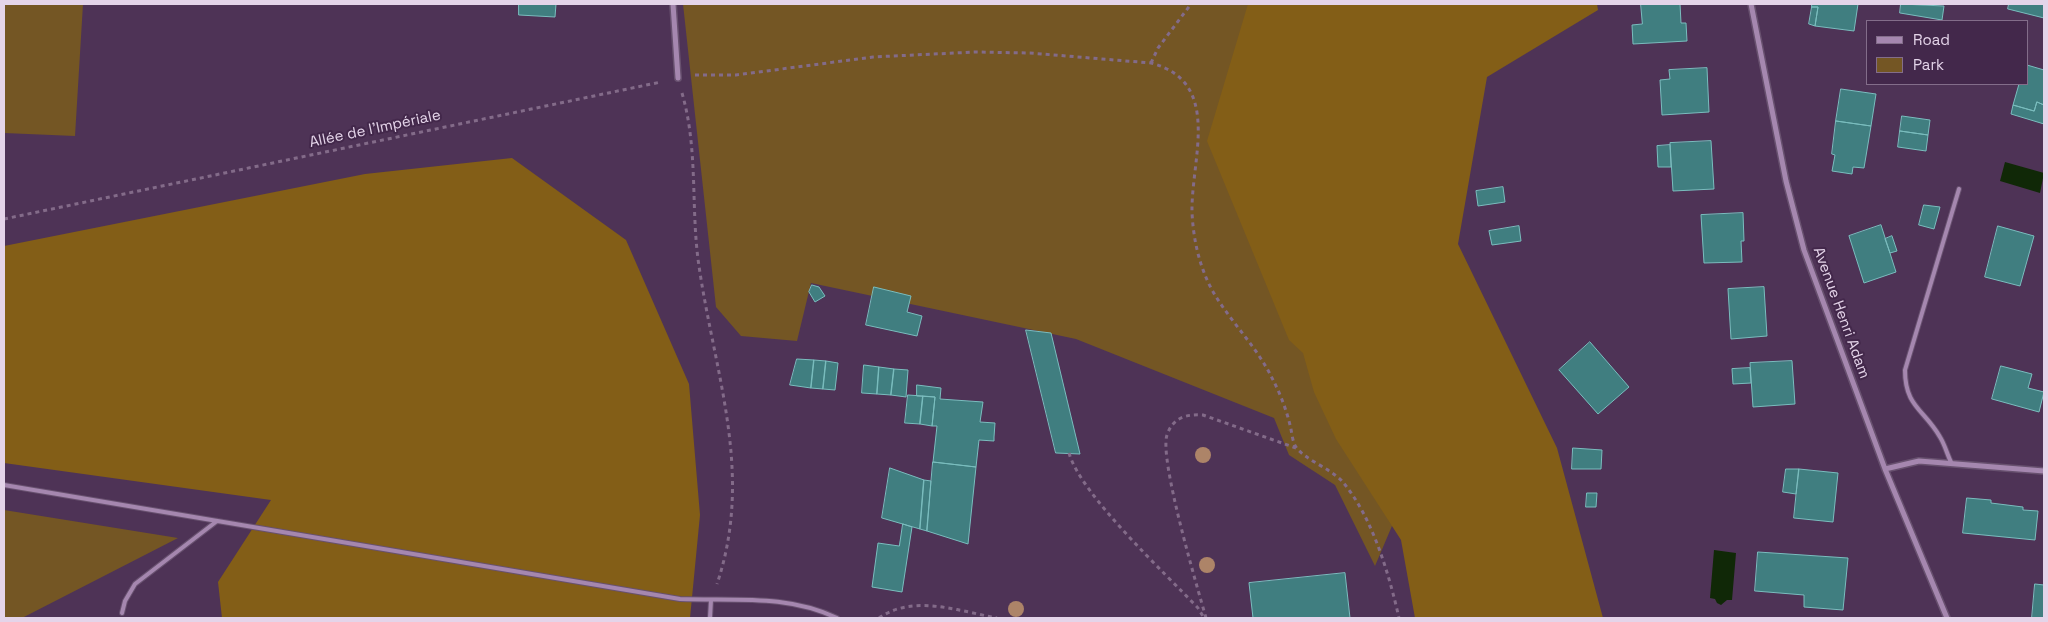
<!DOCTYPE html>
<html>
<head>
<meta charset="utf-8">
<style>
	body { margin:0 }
	#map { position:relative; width:2048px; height:622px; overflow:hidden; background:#4e3356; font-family:"Space Grotesk",sans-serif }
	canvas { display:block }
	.frame { position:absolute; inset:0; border:5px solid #e4d4e9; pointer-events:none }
	.legend { position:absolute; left:1866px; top:20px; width:162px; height:65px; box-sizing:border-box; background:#43284b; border:1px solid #836d8a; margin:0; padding:6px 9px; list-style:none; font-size:15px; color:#e4d4e9 }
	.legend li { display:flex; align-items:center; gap:10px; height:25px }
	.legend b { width:25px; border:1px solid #836d8a }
</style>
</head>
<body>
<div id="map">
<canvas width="2048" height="622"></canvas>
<div class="frame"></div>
<ul class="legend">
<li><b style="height:6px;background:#a587af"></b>Road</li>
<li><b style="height:14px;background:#745624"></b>Park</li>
</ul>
</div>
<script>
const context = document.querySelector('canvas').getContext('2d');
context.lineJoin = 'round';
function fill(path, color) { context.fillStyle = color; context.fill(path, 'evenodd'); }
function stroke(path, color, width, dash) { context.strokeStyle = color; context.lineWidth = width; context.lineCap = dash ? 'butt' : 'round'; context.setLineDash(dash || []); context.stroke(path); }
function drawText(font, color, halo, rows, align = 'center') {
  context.font = font + ' "Space Grotesk",sans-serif'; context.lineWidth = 4; context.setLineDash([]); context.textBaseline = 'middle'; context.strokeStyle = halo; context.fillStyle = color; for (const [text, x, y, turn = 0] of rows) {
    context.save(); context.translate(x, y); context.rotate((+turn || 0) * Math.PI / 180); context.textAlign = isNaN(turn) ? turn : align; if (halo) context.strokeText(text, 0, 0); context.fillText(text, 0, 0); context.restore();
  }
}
fill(new Path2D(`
	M4,4H83L75,136L4,133Z
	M683,4H1258L1400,507L1375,566L1335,485L1289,455L1274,418L1076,339L811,283L797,341L741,336L716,307Z
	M4,510L178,538L22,618H4Z`), '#745624');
fill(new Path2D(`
	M1248,4H1597L1598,10L1487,77L1458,244L1557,448L1603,618H1415L1401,540L1336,439L1314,392L1303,353L1289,340L1207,141Z
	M512,158L626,240L689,384L700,515L690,618H222L218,582L271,500L4,463V246L365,174Z`), '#835e17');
fill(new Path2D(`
	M2005,162L2044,173L2040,193L2000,181Z
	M1714,550L1736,553L1732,600H1727L1721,605L1717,603L1715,599L1710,598Z`), '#102807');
const building = new Path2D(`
	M519,4H556L555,17L519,15Z
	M1641,4H1680L1681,23H1686L1687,41L1633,44L1632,25L1642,24Z
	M1812,4H1858L1854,31L1815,26L1818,7H1812Z
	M1901,4L1944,6L1942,20L1900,13Z
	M2009,4H2044V18L2008,9Z
	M1812,7H1818L1815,26L1809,24Z
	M2027,65L2044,70V105L2037,102L2034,111L2013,105L2019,84H2027Z
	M1707,68L1709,112L1662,115L1660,80L1670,79L1669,70Z
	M1841,89L1876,94L1871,126L1836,121Z
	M2037,102L2044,105V124L2011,114L2013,105L2034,111Z
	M1902,116L1930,120L1928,135L1900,131Z
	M1836,121L1871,126L1864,168L1853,167L1852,174L1832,171L1835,155L1832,154Z
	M1900,131L1928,135L1926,151L1898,147Z
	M1711,141L1714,189L1673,191L1670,143Z
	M1670,145L1671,167H1658L1657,146Z
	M1503,187L1505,202L1478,206L1476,191Z
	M1924,205L1940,207L1934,229L1919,225Z
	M1743,213L1744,241H1741L1742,262L1704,263L1701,215Z
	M1881,225L1896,272L1864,283L1849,236Z
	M1519,226L1521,241L1492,245L1489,231Z
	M1998,226L2034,236L2020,286L1985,277Z
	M1892,236L1897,251L1890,253L1885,239Z
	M812,285L819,287L825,296L815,302L809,292Z
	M874,287L911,296L907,312L922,316L917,336L866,325Z
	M1764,287L1767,336L1731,339L1728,289Z
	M1026,330L1051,333L1080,454L1056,453Z
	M1590,342L1629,387L1598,414L1559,370Z
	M797,359L814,360L811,388L790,385Z
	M814,360L826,361L823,389L811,388Z
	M826,361L838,363L835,390L823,389Z
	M1792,361L1795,404L1753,407L1750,363Z
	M864,365L879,367L877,394L862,393Z
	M2001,366L2032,374L2028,388L2044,392L2039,412L1992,399Z
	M879,367L894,369L891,395L877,394Z
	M1750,368L1751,383L1733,384L1732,369Z
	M894,369L908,370L906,397L891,395Z
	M917,385L941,388L940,399L983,402L980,422L995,423L994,437V441L979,440L976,467L933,462L937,426H932L935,397L917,396Z
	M908,395L923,396L920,424L905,423Z
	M923,396L935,397L932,426L920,424Z
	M1573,448L1602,450L1601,469H1572Z
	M933,462L976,467L968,544L927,531Z
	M890,468L924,480L920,529L882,518Z
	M1786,469H1799L1796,494L1783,492Z
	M1799,469L1838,473L1833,522L1794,518Z
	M924,480L931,481L927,531L920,529Z
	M1587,493H1597L1596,507H1586Z
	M1967,498L1991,500V503L2023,507V510L2038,511L2035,540L1963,533Z
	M903,524L912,527L902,592L872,587L878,543L899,546Z
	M1758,552L1848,558L1843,610L1804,607V595L1755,591Z
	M1345,573L1350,618H1253L1249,583Z
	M2035,584L2044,585V618H2032Z`);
fill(building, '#407e80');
stroke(building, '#7abdbe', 1);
const lane = new Path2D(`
	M1951,462C1947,454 1945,445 1940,437C1924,409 1905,407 1905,370L1959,189
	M4,485L680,599C734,601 787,594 837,618
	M122,613L125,601L135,584L217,521
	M710,618L711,600`);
const street = new Path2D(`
	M673,4L678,78
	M1751,4L1786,181L1804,250L1885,469L1947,618
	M1885,469L1919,461L2044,471`);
stroke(lane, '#68516f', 6);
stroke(street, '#68516f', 8);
stroke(new Path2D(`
	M1151,63L1158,48L1191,4
	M695,75H736L873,57L975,52L1030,53L1151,63C1223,82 1191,159 1192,212C1193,234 1197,255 1205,275C1219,311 1253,340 1271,376C1279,391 1286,408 1290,425C1292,432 1292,441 1296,447C1304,459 1329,468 1341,480C1372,515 1389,574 1399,618
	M682,93C698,148 691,204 698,259C713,370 755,471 717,584
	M4,219L661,82
	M1069,453C1081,495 1165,573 1198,608L1204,618
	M879,618C913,594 959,611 997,618
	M1206,618C1197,586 1159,459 1167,435C1173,417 1187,414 1203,415L1296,448`), '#836b89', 3, [4, 4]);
stroke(lane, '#a587af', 4);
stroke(street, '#a587af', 5);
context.fillStyle = '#ad8468';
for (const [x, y] of [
	[1203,455],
	[1207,565],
	[1016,609]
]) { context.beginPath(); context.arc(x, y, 8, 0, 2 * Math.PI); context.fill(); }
drawText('15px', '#e4d4e9', '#43284b', [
	["Allée de l'Impériale",375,129,-12],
	["Avenue Henri Adam",1841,313,70]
]);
</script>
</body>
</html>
